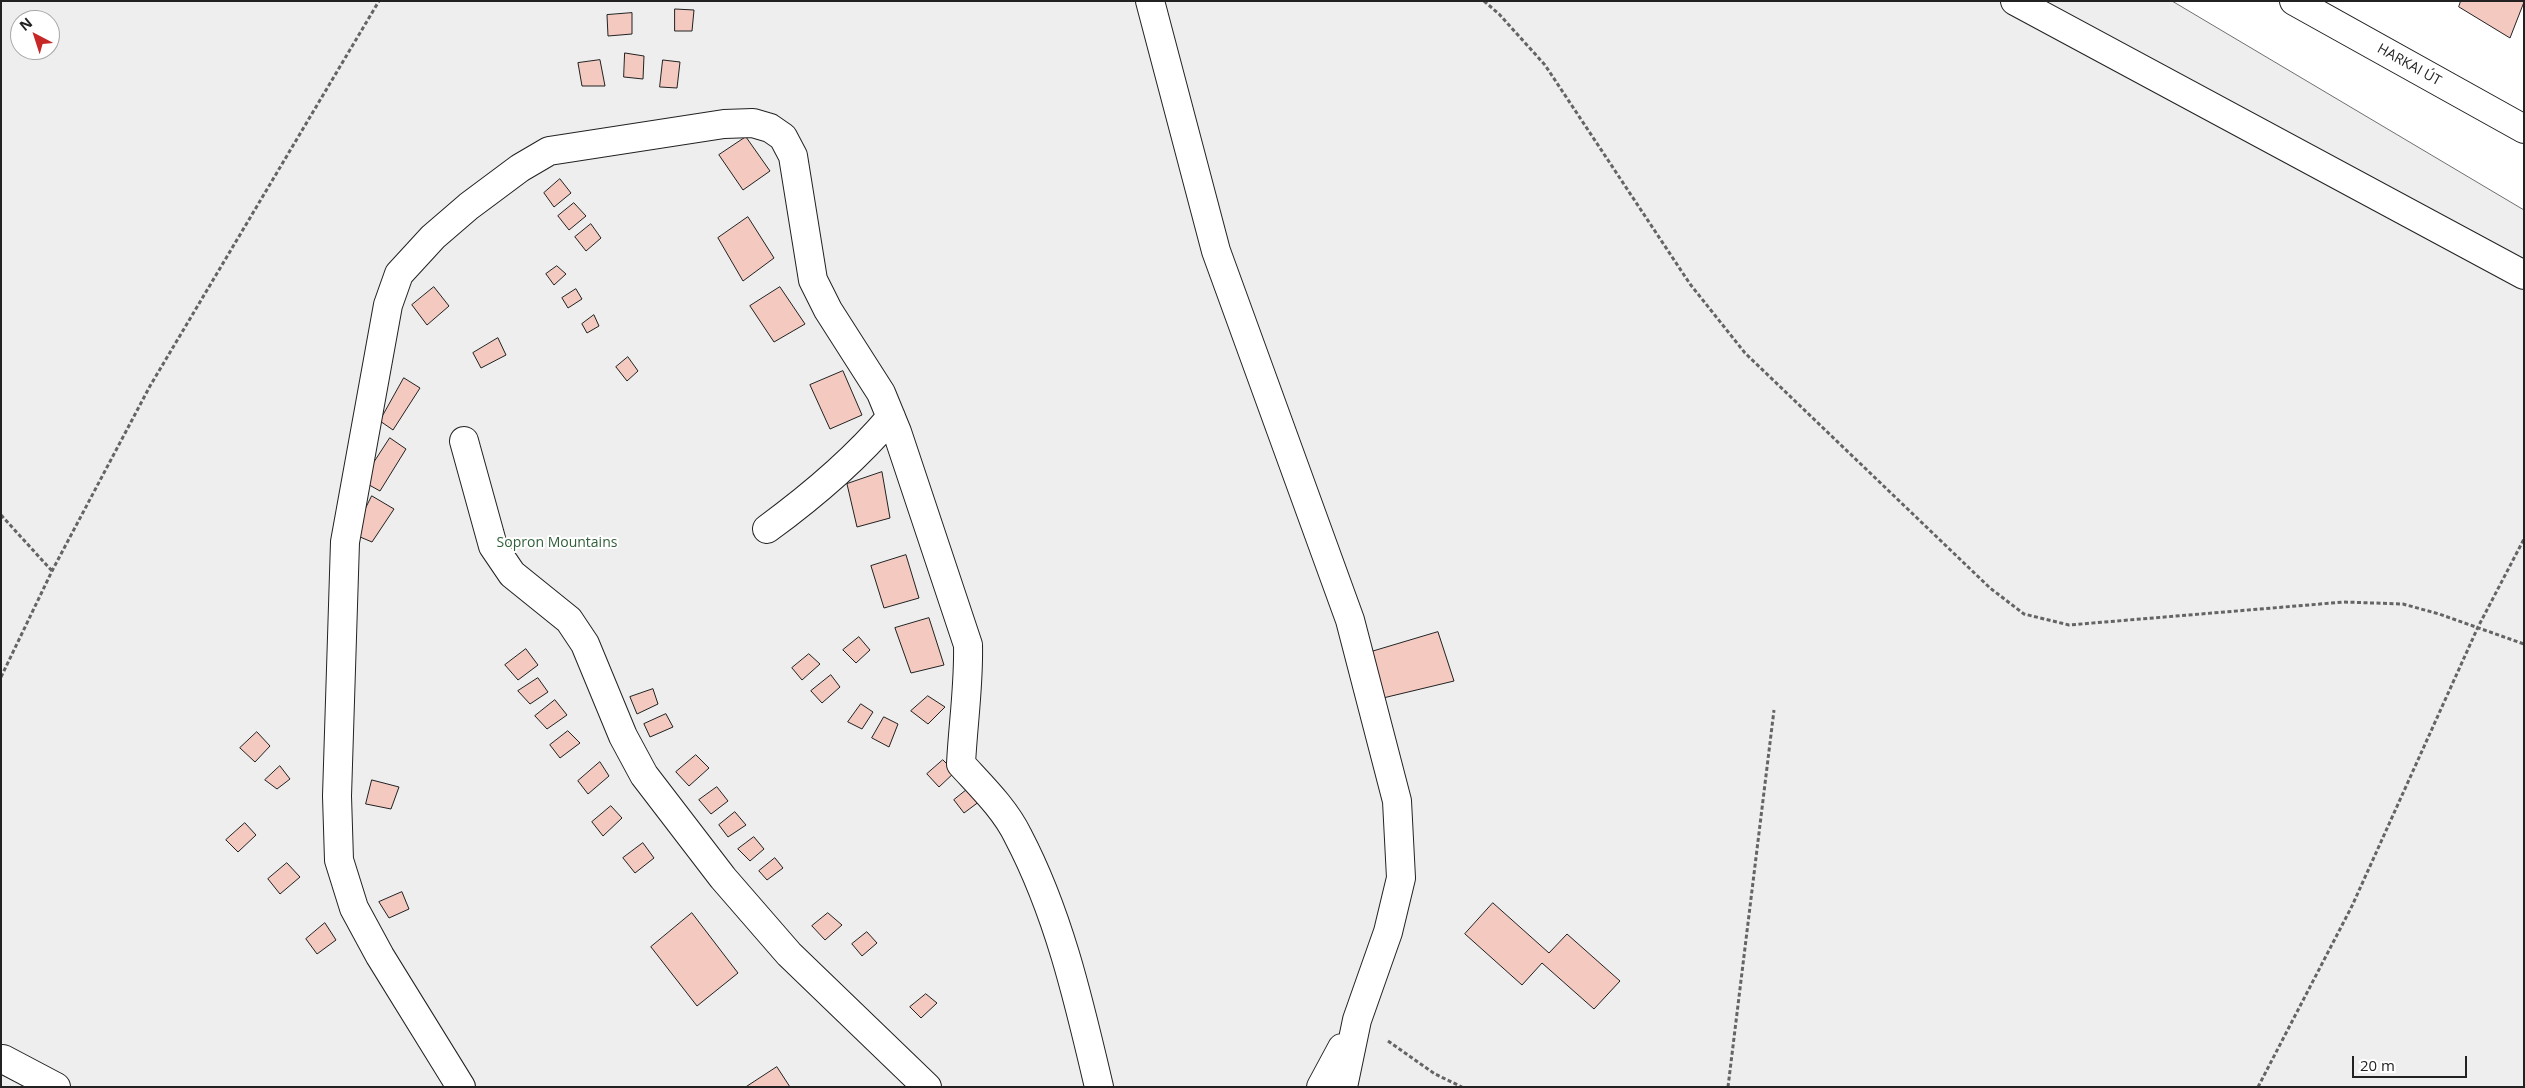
<!DOCTYPE html>
<html>
<head>
<meta charset="utf-8">
<style>
	body { margin:0 }
	#map { position:relative; width:2525px; height:1088px; overflow:hidden; background:#fff; font-family:"Open Sans",sans-serif }
	canvas { display:block }
	.frame { position:absolute; inset:0; border:2px solid #222; pointer-events:none }
	.north { position:absolute; left:10px; top:10px; width:50px; height:50px; box-sizing:border-box; background:#fff; border:1px solid #a7a7a7; border-radius:50%; rotate:320deg; font-size:14px; font-weight:700; line-height:20px; text-align:center; color:#222 }
	.north::after { content:''; display:block; margin:auto; width:18px; height:22px; background:#c62828; clip-path:polygon(50% 0,100% 100%,50% 72%,0 100%) }
	.scale { position:absolute; left:2352px; top:1056px; width:115px; height:22px; box-sizing:border-box; border:2px solid #222; border-top:0; padding-left:6px; font-size:15px; line-height:18px; white-space:nowrap; color:#222; -webkit-text-stroke:4px #fff; paint-order:stroke }
</style>
</head>
<body>
<div id="map">
<canvas width="2525" height="1088"></canvas>
<div class="frame"></div>
<div class="north">N</div>
<div class="scale">20 m</div>
</div>
<script>
const context = document.querySelector('canvas').getContext('2d');
context.lineJoin = 'round';
function fill(path, color) { context.fillStyle = color; context.fill(path, 'evenodd'); }
function stroke(path, color, width, dash) { context.strokeStyle = color; context.lineWidth = width; context.lineCap = dash ? 'butt' : 'round'; context.setLineDash(dash || []); context.stroke(path); }
function drawText(font, color, halo, rows, align = 'center') {
  context.font = font + ' "Open Sans",sans-serif'; context.lineWidth = 4; context.setLineDash([]); context.textBaseline = 'middle'; context.strokeStyle = halo; context.fillStyle = color; for (const [text, x, y, turn = 0] of rows) {
    context.save(); context.translate(x, y); context.rotate((+turn || 0) * Math.PI / 180); context.textAlign = isNaN(turn) ? turn : align; if (halo) context.strokeText(text, 0, 0); context.fillText(text, 0, 0); context.restore();
  }
}
const green = new Path2D(`
	M1,1H2172L2524,210V1087H1ZM20,20H50V50H20Z`);
fill(green, '#eee');
stroke(green, '#6f6f6f', 1);
const building = new Path2D(`
	M2461,1H2524V2L2510,38L2459,7Z
	M675,9L694,10L692,31H675Z
	M632,13V34L608,36L607,15Z
	M625,53L644,56L643,79L624,77Z
	M600,60L605,86H582L578,63Z
	M663,60L680,62L677,88L660,87Z
	M746,137L770,171L743,190L719,155Z
	M560,179L571,193L554,207L544,193Z
	M574,203L586,216L569,230L558,216Z
	M748,217L774,258L743,281L718,238Z
	M591,224L601,238L586,251L575,237Z
	M557,266L566,274L554,285L546,274Z
	M434,287L449,306L427,325L412,305Z
	M780,287L805,324L774,342L750,306Z
	M576,289L582,299L568,308L562,298Z
	M594,315L599,326L587,333L582,324Z
	M498,338L506,355L481,368L473,353Z
	M628,357L638,371L627,381L616,367Z
	M843,371L862,415L830,429L810,385Z
	M404,378L420,388L393,430L380,421Z
	M390,438L406,449L380,491L362,481Z
	M882,472L890,518L857,527L847,484Z
	M372,496L394,509L372,542L353,534Z
	M906,555L919,598L884,608L871,566Z
	M929,618L944,665L911,673L895,628Z
	M1438,632L1454,681L1383,698L1371,652Z
	M859,637L870,650L856,663L843,650Z
	M526,649L538,665L518,680L505,665Z
	M809,654L820,664L802,680L792,668Z
	M831,675L840,687L822,703L811,691Z
	M538,678L548,692L530,704L518,691Z
	M653,689L658,704L637,714L630,697Z
	M928,696L945,707L928,724L911,711Z
	M555,700L567,715L547,729L535,716Z
	M861,704L873,712L862,729L848,722Z
	M666,714L673,727L650,737L644,724Z
	M884,717L898,724L889,747L872,738Z
	M568,731L580,743L560,758L550,745Z
	M257,732L270,746L255,762L240,748Z
	M696,755L709,768L689,786L676,772Z
	M943,760L955,772L939,787L927,774Z
	M600,762L609,776L588,794L578,781Z
	M280,766L290,779L277,789L265,780Z
	M372,780L399,787L391,809L366,804Z
	M717,787L728,801L711,814L699,800Z
	M969,788L980,801L964,813L954,800Z
	M611,806L622,818L603,836L592,822Z
	M735,812L746,825L728,837L719,825Z
	M245,823L256,835L238,852L226,840Z
	M754,837L764,849L750,861L738,849Z
	M643,843L654,858L635,873L623,858Z
	M775,858L783,868L767,880L759,871Z
	M287,863L300,877L280,894L268,879Z
	M402,892L409,909L389,918L379,902Z
	M1493,903L1549,953L1567,934L1620,981L1594,1009L1542,963L1522,985L1465,934Z
	M692,913L738,973L697,1006L651,947Z
	M828,913L842,925L825,940L812,926Z
	M325,923L336,940L317,954L306,939Z
	M867,932L877,943L862,956L852,944Z
	M926,994L937,1003L921,1018L910,1007Z
	M777,1067L790,1087H746Z`);
fill(building, '#f3c9c0');
stroke(building, '#222', 1);
const minor = new Path2D(`
	M1150,1L1216,251L1350,620L1397,801L1401,878L1388,932L1357,1020L1343,1087
	M2294,1L2524,129
	M464,441L493,546L512,574L569,620L585,644L623,736L644,775L723,878L789,954L927,1087
	M767,529C812,496 855,460 891,417
	M3,1059L56,1087
	M461,1087L380,956L354,908L339,860L337,796L345,542L388,305L399,274L433,237L469,206L520,168L549,151L724,124L753,123L770,128L783,137L793,156L813,280L828,310L881,393L897,432L968,645C969,685 963,724 961,764C981,786 1005,809 1018,836C1059,914 1079,1002 1099,1087
	M1321,1087L1342,1048`);
const major = new Path2D(`
	M2015,1L2524,275`);
stroke(minor, '#222', 30);
stroke(major, '#222', 30);
stroke(new Path2D(`
	M1484,1L1499,14L1545,65L1690,284L1745,353L1990,588L2024,614L2069,625L2344,602L2403,604L2439,614L2524,644
	M1,515L52,571
	M1,677L52,571L150,386L379,1
	M1388,1041L1435,1074L1462,1087
	M1728,1087L1774,710
	M2258,1087L2352,906L2478,627L2524,539`), '#646464', 3, [4, 2.5]);
stroke(minor, '#fff', 28);
stroke(major, '#fff', 28);
drawText('14px', '#222', '#fff', [
	["HARKAI ÚT",2409,65,29]
]);
drawText('14px', '#2f5e38', '#fff', [
	["Sopron Mountains",557,543]
]);
</script>
</body>
</html>
